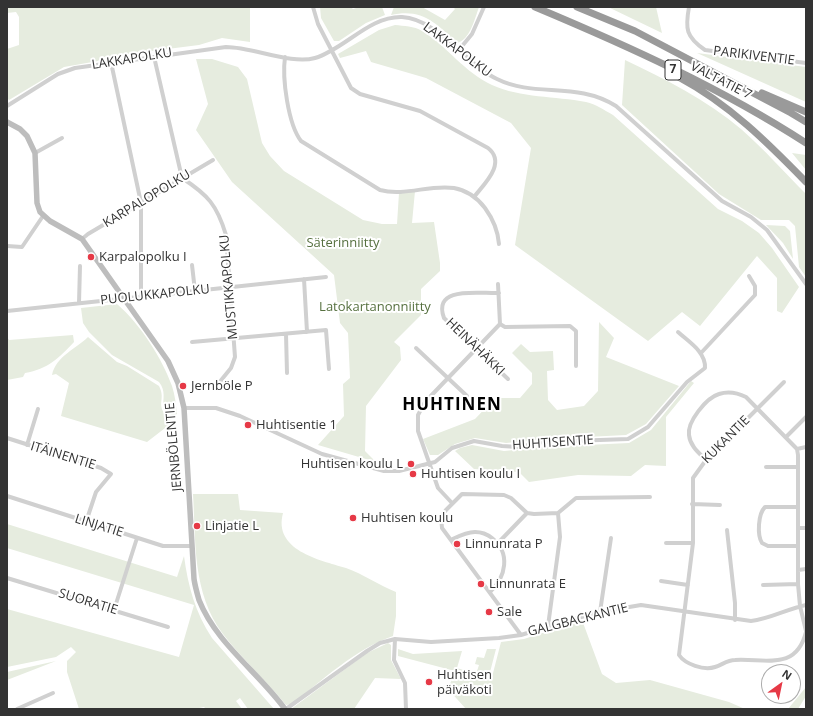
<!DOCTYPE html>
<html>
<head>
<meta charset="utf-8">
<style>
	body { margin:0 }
	#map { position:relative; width:813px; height:716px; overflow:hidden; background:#fff; font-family:"Open Sans",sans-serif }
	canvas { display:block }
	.frame { position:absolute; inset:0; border:8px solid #333; pointer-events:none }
	.north { position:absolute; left:761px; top:664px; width:40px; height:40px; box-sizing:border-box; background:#fff; border:1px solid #adadad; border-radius:50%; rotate:33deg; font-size:11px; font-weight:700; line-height:16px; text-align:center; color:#333 }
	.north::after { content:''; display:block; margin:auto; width:14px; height:18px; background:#e63946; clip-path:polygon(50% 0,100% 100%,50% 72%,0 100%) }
</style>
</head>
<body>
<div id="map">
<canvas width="813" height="716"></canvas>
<div class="frame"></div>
<div class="north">N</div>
</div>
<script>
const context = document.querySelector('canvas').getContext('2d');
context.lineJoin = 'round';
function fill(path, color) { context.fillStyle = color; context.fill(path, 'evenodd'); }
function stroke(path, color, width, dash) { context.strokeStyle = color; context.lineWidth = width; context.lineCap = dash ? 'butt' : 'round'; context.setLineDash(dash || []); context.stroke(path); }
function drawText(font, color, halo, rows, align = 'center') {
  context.font = font + ' "Open Sans",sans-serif'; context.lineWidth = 4; context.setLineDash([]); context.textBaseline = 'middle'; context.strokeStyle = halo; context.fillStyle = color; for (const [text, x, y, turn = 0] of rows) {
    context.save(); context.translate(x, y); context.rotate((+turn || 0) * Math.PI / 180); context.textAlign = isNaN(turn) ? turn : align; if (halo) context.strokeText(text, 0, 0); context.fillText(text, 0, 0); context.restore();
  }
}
fill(new Path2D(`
	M7,7H250V42L222,38L199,45L104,57L98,61L64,67L9,100L7,98V49L19,45V17L16,12L7,13Z
	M320,7H351L353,9L359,7H382L385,15L366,23L339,41H334L321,18Z
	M394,7H422L445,20L455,9L453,7H479C475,18 470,40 457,43C436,23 422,8 391,15Z
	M608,7H656L662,33Z
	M395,25C404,26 414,26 422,31C447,46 465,73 492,85C521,98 555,96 586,102C596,104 604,110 613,115L718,209L742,221L759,233L772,248L799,287L782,313L777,311V278L757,256L700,326L682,312L648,341L515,245L531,148L511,123L426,78L371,62L366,51L340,58L338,54L379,30Z
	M697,53L806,67V102Z
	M196,59H212L238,67L247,79L262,143L270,156L284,171L363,220L382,224H397L399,193L415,191L412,223L434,222L440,263V271L421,289V315L394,342L400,347L401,360L366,406L365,451L376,462L318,445L344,416L343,384L350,378L348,333L340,323L334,275L232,182L196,130L208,104Z
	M625,60C665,79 707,100 741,129C764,149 785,173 806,194V277L799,267L795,226L789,220H761L719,194L622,105Z
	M792,153L806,155V170Z
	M766,225L785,226L790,231L793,259L783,243Z
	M117,304C140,324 162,358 172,386C175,395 176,405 177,414L173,416L163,409C163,398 166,391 159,382L112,355L89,332L83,323L81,308Z
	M599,322L614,338L606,357L679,386L646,424L626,435L547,439L506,443L475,438L455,444L438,455H430L423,439L475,419L495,398H520L532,384V373L512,353L521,344L530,352L553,351L554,370L547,371L548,400L557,410L584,406L598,391Z
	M73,335L74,342C59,358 48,369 25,373L23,377L7,380V337L9,340Z
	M88,337L117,362L127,366L159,386C167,401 153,405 171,420L169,425L147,442L61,416L69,383L56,374L52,375C56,356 76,349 88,337Z
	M691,381L694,383L666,417V466L645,465L631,476L578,475L529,482L519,472L474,469L455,451L460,448L472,445L504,451L545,447L629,443L651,430Z
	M193,494H238L240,510L283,513C273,550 319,560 346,568C363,574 379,585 396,592V616L393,636C355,649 323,680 292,704L286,705C266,680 242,659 223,634C192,593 196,542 193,494Z
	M7,524L177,577L184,556C188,586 195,612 212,638L274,709H248L240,698L236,701L242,709H206L204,707L194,709H79L67,672V661L76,652L71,647L56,657L7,667V609L179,657L194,605L7,548Z
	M582,620L602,674L616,683L650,680L729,702L745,709H466L448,689L455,671L398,656V649L413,654L462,651L457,668L476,674L479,665L475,664L477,657L484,658L487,649H496L489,676L492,677L501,642L524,639Z
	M388,643L391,645V660L401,679L375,678L354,709H291L367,653Z
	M56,661L7,680V672Z
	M806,687V696L798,709H788Z`), '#e6ecdf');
stroke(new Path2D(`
	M313,7L318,24L351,88L360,94L420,111L488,148C507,163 484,184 474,197
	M689,7C685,29 686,37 705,50L806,63
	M458,51L472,34L484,7
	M285,57C282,78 288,124 301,141L380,190C416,200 454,168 485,208C493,219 498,231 499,244
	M155,61L182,178C208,195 217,205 226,235L235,357L231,368L218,384
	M112,67L141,203V297
	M7,106L58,74L75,68L226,47C253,47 291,65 315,58C345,49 369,16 402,17C438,19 465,64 497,79C535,98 577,81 616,106L722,201L751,217L767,230L806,284
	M35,153L62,138
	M82,239L88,234L213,160
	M7,246L22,247L43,216
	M192,265L195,291
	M304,279L307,332
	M499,293C480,294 432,285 444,318L508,379
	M79,303L80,266
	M7,311L326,277
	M500,324L505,327L570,326L576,331V366
	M286,334L287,373
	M192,342L326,330L329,369
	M416,348L467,396
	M701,353L755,295V286L749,276
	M784,382L706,460L693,478V543L679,655C685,664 704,671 715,667C722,665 727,660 735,660C764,658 796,672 806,632
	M184,408H216L240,416L322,454L384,471H399L435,462L452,448L474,441L502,446L518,447L543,442L628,439L648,427L687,382L705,368C706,352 689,342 678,332
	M786,437L806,417
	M7,438L101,468L111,474L96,492L86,522
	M27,445L38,409
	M797,449L806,447
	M706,460C699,453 690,446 689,435C687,422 706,398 719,394C728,391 738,393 746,397L797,449L798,455V584L800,606L806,631
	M766,467H798
	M7,496L163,546H192
	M452,503L438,488L418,431V415L425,402L500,324L498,284
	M692,504L720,505
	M799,528H806
	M727,530L735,603V620
	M451,540C459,536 466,532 475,532C481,532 487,534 492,538C511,553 506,577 490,592
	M498,543L527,513
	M666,543H693
	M798,546H768L762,543C757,535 758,514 765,507H798
	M798,570L806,569
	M7,578L168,627
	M661,581L688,585
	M763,585L798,584
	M114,610L137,538
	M600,612L611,538
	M548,626L560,537L558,513
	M521,635L442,528L441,517L446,510L462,494L504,495L511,498L527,513L534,514L558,513L576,498L650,497
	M395,639L394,660L405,683L406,709
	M17,709L53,693
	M286,709L367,651L380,643L395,639L431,642L499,638L521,635L559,623L600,612L641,605L751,621C770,619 787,609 806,605`), '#d0d0d0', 4);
stroke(new Path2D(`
	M7,122L20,129L27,136L35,153L37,203L40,212L50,221L82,239L168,361L178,383L184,408L194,579C195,586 197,593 199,600C216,643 258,672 285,709`), '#bdbdbd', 5.5);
stroke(new Path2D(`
	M535,7C628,46 721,88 806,143
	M577,7L635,31L791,113L806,122
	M680,78C729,104 768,143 806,182
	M762,93L806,112`), '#9a9a9a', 7);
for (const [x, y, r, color] of [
	[91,257,4,"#e63946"],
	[183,386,4,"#e63946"],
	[248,425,4,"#e63946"],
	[411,464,4,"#e63946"],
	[413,474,4,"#e63946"],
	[353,518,4,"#e63946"],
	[197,526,4,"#e63946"],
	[457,544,4,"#e63946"],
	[481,584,4,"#e63946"],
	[489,612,4,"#e63946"],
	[429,682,4,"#e63946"]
]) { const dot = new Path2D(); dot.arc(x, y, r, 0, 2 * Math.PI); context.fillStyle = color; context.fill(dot); stroke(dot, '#fff', 1.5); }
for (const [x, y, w] of [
	[673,70,16]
]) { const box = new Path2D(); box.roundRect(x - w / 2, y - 10, w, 20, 3); context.fillStyle = '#fff'; context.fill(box); stroke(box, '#333', 1); }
drawText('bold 12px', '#333', null, [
	["7",673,70]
]);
drawText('13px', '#333', '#fff', [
	["LAKKAPOLKU",457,50,37],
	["PARIKIVENTIE",754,56,7],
	["LAKKAPOLKU",132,59,-9],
	["VALTATIE 7",721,81,27],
	["KARPALOPOLKU",147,199,-31],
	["MUSTIKKAPOLKU",229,287,-95],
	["PUOLUKKAPOLKU",155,295,-6],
	["HEINÄHÄKKI",475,347,44],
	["KUKANTIE",726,440,-45],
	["HUHTISENTIE",553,443,-4],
	["JERNBÖLENTIE",174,447,-95],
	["ITÄINENTIE",63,456,17],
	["LINJATIE",99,526,17],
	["SUORATIE",88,602,17],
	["GALGBACKANTIE",578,620,-14]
]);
drawText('13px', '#56703f', '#fff', [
	["Säterinniitty",343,243],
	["Latokartanonniitty",375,307]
]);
drawText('13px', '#333', '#fff', [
	["Karpalopolku I",99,257],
	["Jernböle P",191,386],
	["Huhtisentie 1",256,425],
	["Huhtisen koulu L",403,464,"right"],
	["Huhtisen koulu I",421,474],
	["Huhtisen koulu",361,518],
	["Linjatie L",205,526],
	["Linnunrata P",465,544],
	["Linnunrata E",489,584],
	["Sale",497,612],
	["Huhtisen",437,675],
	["päiväkoti",437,690]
], 'left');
context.letterSpacing = '1px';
drawText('bold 17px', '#000', '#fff', [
	["HUHTINEN",452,405]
]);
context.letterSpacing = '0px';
</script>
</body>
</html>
